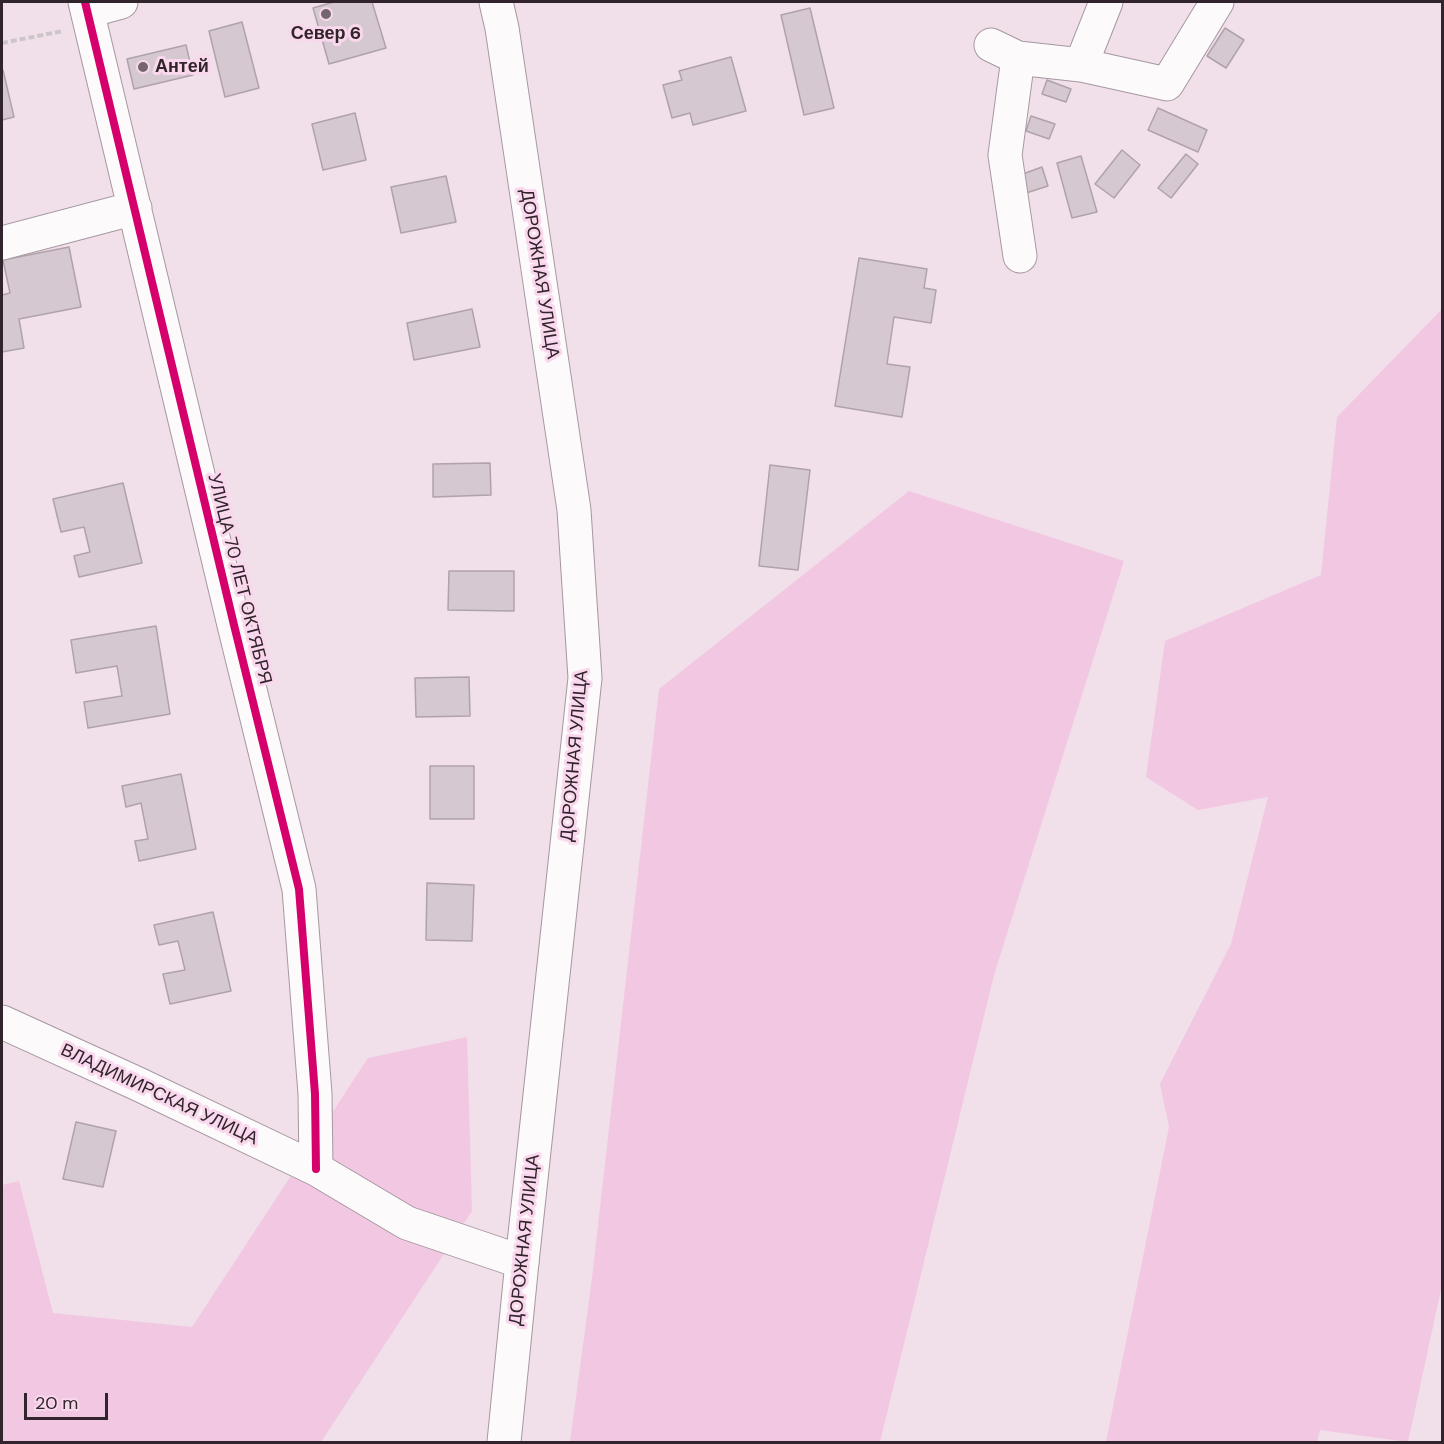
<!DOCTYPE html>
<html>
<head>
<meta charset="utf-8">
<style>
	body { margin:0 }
	#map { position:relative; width:1444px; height:1444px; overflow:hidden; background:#f1dfea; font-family:"DM Sans",sans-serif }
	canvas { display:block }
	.frame { position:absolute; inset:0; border:3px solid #31242c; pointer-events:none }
	.scale { position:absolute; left:24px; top:1393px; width:84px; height:27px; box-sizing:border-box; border:3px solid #31242c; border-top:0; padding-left:8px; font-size:18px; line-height:21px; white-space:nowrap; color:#31242c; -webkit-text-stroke:4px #f9d7ec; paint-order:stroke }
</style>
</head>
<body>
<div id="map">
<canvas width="1444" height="1444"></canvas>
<div class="frame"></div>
<div class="scale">20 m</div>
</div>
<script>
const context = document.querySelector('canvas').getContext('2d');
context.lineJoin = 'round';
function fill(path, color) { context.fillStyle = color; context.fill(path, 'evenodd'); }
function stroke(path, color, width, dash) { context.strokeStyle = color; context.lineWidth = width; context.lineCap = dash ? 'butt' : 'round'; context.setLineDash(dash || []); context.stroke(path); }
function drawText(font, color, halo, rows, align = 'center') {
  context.font = font + ' "DM Sans",sans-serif'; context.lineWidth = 6; context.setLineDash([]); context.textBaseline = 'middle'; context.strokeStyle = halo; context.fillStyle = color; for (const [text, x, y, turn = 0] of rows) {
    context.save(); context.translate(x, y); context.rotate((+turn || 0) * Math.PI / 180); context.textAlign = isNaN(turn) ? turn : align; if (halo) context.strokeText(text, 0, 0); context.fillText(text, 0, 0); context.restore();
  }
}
fill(new Path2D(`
	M1442,309V1285L1408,1442L1320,1430L1317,1442H1106L1169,1127L1160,1084L1231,944L1268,797L1198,810L1146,777L1165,641L1321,575L1337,417Z
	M909,491L1124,561L994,975L880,1442H570L592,1278L659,689Z
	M467,1037L472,1211L321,1442H2V1185L19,1181L53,1313L192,1327L368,1058Z`), '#f2c7e2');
const building = new Path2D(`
	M334,2H372L386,48L329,64L313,8Z
	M810,8L834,108L804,115L781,15Z
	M242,22L259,88L225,97L209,31Z
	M1225,28L1244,40L1226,68L1207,56Z
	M186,45L193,75L134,89L127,59Z
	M731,57L746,111L693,125L690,113L672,118L663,85L682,80L679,71Z
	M3,70L14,117L2,120V71Z
	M1047,80L1071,89L1066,102L1042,94Z
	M1158,108L1207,130L1198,152L1148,130Z
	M355,113L366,160L323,170L312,124Z
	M1031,116L1055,124L1049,139L1026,131Z
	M1122,150L1140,165L1114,198L1095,184Z
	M1186,154L1198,164L1171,198L1158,188Z
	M1081,156L1097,212L1072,218L1057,163Z
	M1042,167L1048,186L1026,193L1020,175Z
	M446,176L456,222L401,233L391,187Z
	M69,247L81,307L19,319L24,348L2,352V295L10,293L3,260Z
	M859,258L927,269L924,288L936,290L931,323L894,317L887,364L910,367L902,417L835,406Z
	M472,309L480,347L414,360L407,323Z
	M490,463L491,495L433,497V464Z
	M770,465L810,470L798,570L759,566Z
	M123,483L142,563L79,577L74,556L90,552L84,527L61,532L53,499Z
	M449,571H514V611L448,610Z
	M156,626L170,714L88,728L84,702L122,696L117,666L76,673L71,640Z
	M469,677L470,716L416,717L415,678Z
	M430,766H474V819H430Z
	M181,774L196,849L139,861L135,841L148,839L141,803L126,807L122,786Z
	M427,883L474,885L472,941L426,940Z
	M213,912L231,991L170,1004L163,974L185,970L178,941L159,945L154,925Z
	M76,1122L116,1131L103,1187L63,1179Z`);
fill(building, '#d6c8d1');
stroke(building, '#b0a2aa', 1.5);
const minor = new Path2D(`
	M85,2L234,625L299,889L315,1094L316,1169
	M88,11L121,2
	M991,45L1018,58L1081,65L1167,84L1217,2
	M1018,58L1005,155L1020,256
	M1081,65L1106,2
	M2,243L135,208
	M2,1022L138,1084L316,1169L407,1223L522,1262`);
const major = new Path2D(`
	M496,2L502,28L574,510L585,678L522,1262L504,1442`);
stroke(minor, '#a598a0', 35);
stroke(major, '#a598a0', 35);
stroke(new Path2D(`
	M2,43L63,31`), '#ccc5c9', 4, [6, 3]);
stroke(minor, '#fdfafc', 33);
stroke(major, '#fdfafc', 33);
stroke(new Path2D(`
	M85,2L234,625L299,889L315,1094L316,1169`), '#d6006c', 8);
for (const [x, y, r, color] of [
	[326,14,6,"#74656e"],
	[143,67,6,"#74656e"]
]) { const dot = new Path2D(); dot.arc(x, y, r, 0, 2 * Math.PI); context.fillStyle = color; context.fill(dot); stroke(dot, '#f9d7ec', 2); }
drawText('bold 18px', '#31242c', '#f9d7ec', [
	["Север 6",326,34],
	["Антей",155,67,"left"]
]);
drawText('18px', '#31242c', '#f9d7ec', [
	["ДОРОЖНАЯ УЛИЦА",539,274,81],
	["УЛИЦА 70 ЛЕТ ОКТЯБРЯ",239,579,76],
	["ДОРОЖНАЯ УЛИЦА",575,756,-85],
	["ВЛАДИМИРСКАЯ УЛИЦА",159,1095,25],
	["ДОРОЖНАЯ УЛИЦА",525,1240,-84]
]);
</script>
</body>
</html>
